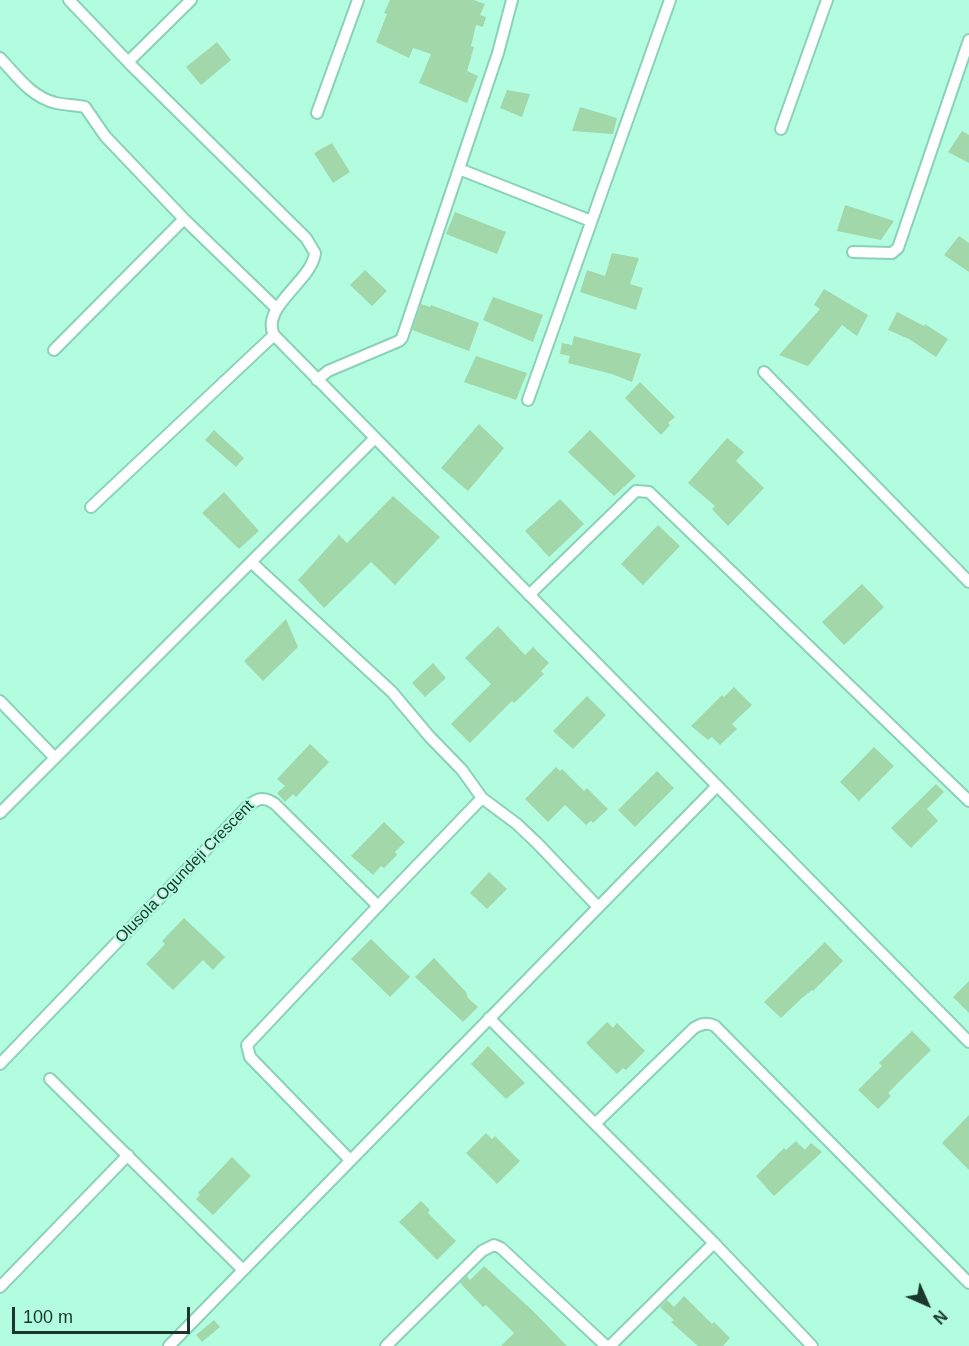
<!DOCTYPE html>
<html>
<head>
<meta charset="utf-8">
<style>
	body { margin:0 }
	#map { position:relative; width:969px; height:1346px; overflow:hidden; background:#b2fde0; font-family:Arial,sans-serif }
	canvas { display:block }
	.north { position:absolute; left:897px; top:1274px; width:60px; height:60px; -webkit-text-stroke:4px #b2fde0; paint-order:stroke; rotate:135deg; font-size:16px; font-weight:700; line-height:24px; text-align:center; color:#19372d }
	.north::after { content:''; display:block; margin:auto; width:21px; height:27px; background:#19372d; clip-path:polygon(50% 0,100% 100%,50% 72%,0 100%) }
	.scale { position:absolute; left:12px; top:1307px; width:178px; height:27px; box-sizing:border-box; border:3px solid #19372d; border-top:0; padding-left:8px; font-size:18px; line-height:21px; white-space:nowrap; color:#19372d; -webkit-text-stroke:4px #b2fde0; paint-order:stroke }
</style>
</head>
<body>
<div id="map">
<canvas width="969" height="1346"></canvas>
<div class="north">N</div>
<div class="scale">100 m</div>
</div>
<script>
const context = document.querySelector('canvas').getContext('2d');
context.lineJoin = 'round';
function fill(path, color) { context.fillStyle = color; context.fill(path, 'evenodd'); }
function stroke(path, color, width, dash) { context.strokeStyle = color; context.lineWidth = width; context.lineCap = dash ? 'butt' : 'round'; context.setLineDash(dash || []); context.stroke(path); }
function drawText(font, color, halo, rows, align = 'center') {
  context.font = font + ' Arial,sans-serif'; context.lineWidth = 4.5; context.setLineDash([]); context.textBaseline = 'middle'; context.strokeStyle = halo; context.fillStyle = color; for (const [text, x, y, turn = 0] of rows) {
    context.save(); context.translate(x, y); context.rotate((+turn || 0) * Math.PI / 180); context.textAlign = isNaN(turn) ? turn : align; if (halo) context.strokeText(text, 0, 0); context.fillText(text, 0, 0); context.restore();
  }
}
fill(new Path2D(`
	M390,0H474L485,4L480,15L486,17L483,27L476,25L471,46L474,47L467,71L478,76L467,103L419,83L431,54L413,48L409,58L376,42L387,14L384,13Z
	M217,42L231,60L201,85L186,67Z
	M507,90L530,94L522,117L500,108Z
	M580,107L617,118L613,134L572,131Z
	M962,131L969,135V163L948,152Z
	M332,143L350,172L333,183L314,153Z
	M845,205L894,221L881,240L837,231Z
	M455,212L506,232L497,254L446,234Z
	M959,236L969,243V272L944,255Z
	M612,253L639,258L630,284L643,288L636,310L580,292L587,270L605,276Z
	M365,270L387,291L372,306L350,285Z
	M824,289L868,315L857,336L842,325L808,366L779,355L820,309L814,305Z
	M493,297L543,315L533,342L483,320Z
	M421,304L430,307L431,305L479,323L469,351L412,330Z
	M897,312L924,326L925,324L948,339L936,357L909,339L888,330Z
	M574,336L641,354L632,382L612,374L568,363L570,356L560,354L562,343L572,345Z
	M476,356L527,373L516,400L464,382Z
	M640,382L675,417L668,423L670,425L661,435L625,398Z
	M479,424L504,448L468,491L441,468Z
	M214,430L244,458L236,467L205,440Z
	M590,430L636,476L614,496L568,452Z
	M727,438L744,452L736,461L764,488L728,526L712,509L715,506L688,483Z
	M224,492L259,531L239,549L202,513Z
	M393,496L440,537L395,585L371,562L324,608L298,580L339,535L347,543Z
	M560,499L584,524L549,557L525,531Z
	M658,525L680,546L643,585L621,564Z
	M862,584L884,607L844,645L822,622Z
	M286,619L298,647L263,681L244,661Z
	M498,626L525,655L533,647L549,663L541,671L544,674L514,703L512,701L470,743L451,724L491,684L465,658Z
	M433,663L446,678L425,697L412,683Z
	M734,687L752,705L732,724L737,729L720,745L712,737L708,740L691,726L722,695L724,697Z
	M587,696L606,715L573,749L553,731Z
	M310,744L329,762L296,797L293,794L285,802L277,793L285,786L277,779Z
	M874,747L894,766L859,801L840,782Z
	M556,767L560,771L562,769L584,791L587,788L608,809L593,823L591,821L586,825L565,805L548,822L525,799Z
	M657,771L674,788L635,827L618,810Z
	M936,784L944,792L927,809L938,821L911,848L891,828Z
	M384,822L405,842L395,852L397,855L384,868L381,866L373,875L351,856Z
	M489,872L507,889L487,909L470,893Z
	M184,918L225,957L213,970L203,960L173,990L146,964L165,944L162,941Z
	M371,939L410,977L390,997L351,959Z
	M825,942L843,961L813,991L812,990L802,998L781,1018L764,1002Z
	M434,958L466,992L468,998L478,1007L463,1022L415,977Z
	M969,981V1013L953,997Z
	M607,1022L613,1028L617,1023L645,1051L626,1070L623,1068L617,1074L586,1043Z
	M912,1031L931,1050L888,1093L891,1096L878,1109L858,1090L882,1066L879,1063Z
	M488,1046L525,1083L506,1099L471,1064Z
	M969,1115V1170L942,1143Z
	M486,1133L492,1139L495,1136L520,1161L497,1184L466,1153Z
	M796,1141L805,1150L811,1143L822,1152L774,1196L756,1176L784,1148L786,1150Z
	M232,1157L251,1176L213,1215L196,1199L200,1195L198,1193Z
	M421,1201L430,1210L428,1213L456,1241L437,1260L399,1222Z
	M484,1266L533,1311L567,1346H501L514,1333L486,1305L483,1307L460,1283L467,1276L470,1280Z
	M684,1296L712,1324L714,1322L730,1338L723,1346H698L671,1322L674,1320L660,1307L667,1300L674,1307Z
	M214,1320L220,1327L202,1342L196,1335Z`), '#a1d7a9');
const street = new Path2D(`
	M69,0L132,66L306,238L315,253C312,281 260,307 274,335L969,1042
	M0,58C17,76 31,97 56,103C66,105 76,105 85,107L105,136L184,219L277,309
	M128,62L191,0
	M317,113L358,0
	M781,129L827,0
	M459,169L591,221
	M853,252L892,253L898,248L969,40
	M54,350L184,219
	M764,372L969,582
	M317,380L328,371L399,341L402,338L498,53L512,0
	M528,400L670,0
	M91,507L274,335
	M251,562L392,692L429,736L462,770L482,798L378,906L247,1045L250,1057L350,1160
	M529,595L636,491L649,492L969,801
	M0,701L55,758
	M482,798L517,824L537,843L598,907
	M0,813L375,438
	M489,1018L714,1243L812,1346
	M0,1064L248,806C258,798 264,796 275,804L378,906
	M50,1079L242,1269
	M596,1123L694,1028C701,1024 707,1022 715,1026L969,1283
	M0,1287L128,1155
	M169,1346L716,787
	M386,1346L482,1251L494,1245L501,1248L606,1346
	M610,1346L714,1243`);
stroke(street, '#89d2b7', 14);
stroke(street, '#fff', 10);
drawText('16px', '#19372d', '#b2fde0', [
	["Olusola Ogundeji Crescent",185,872,-46]
]);
</script>
</body>
</html>
